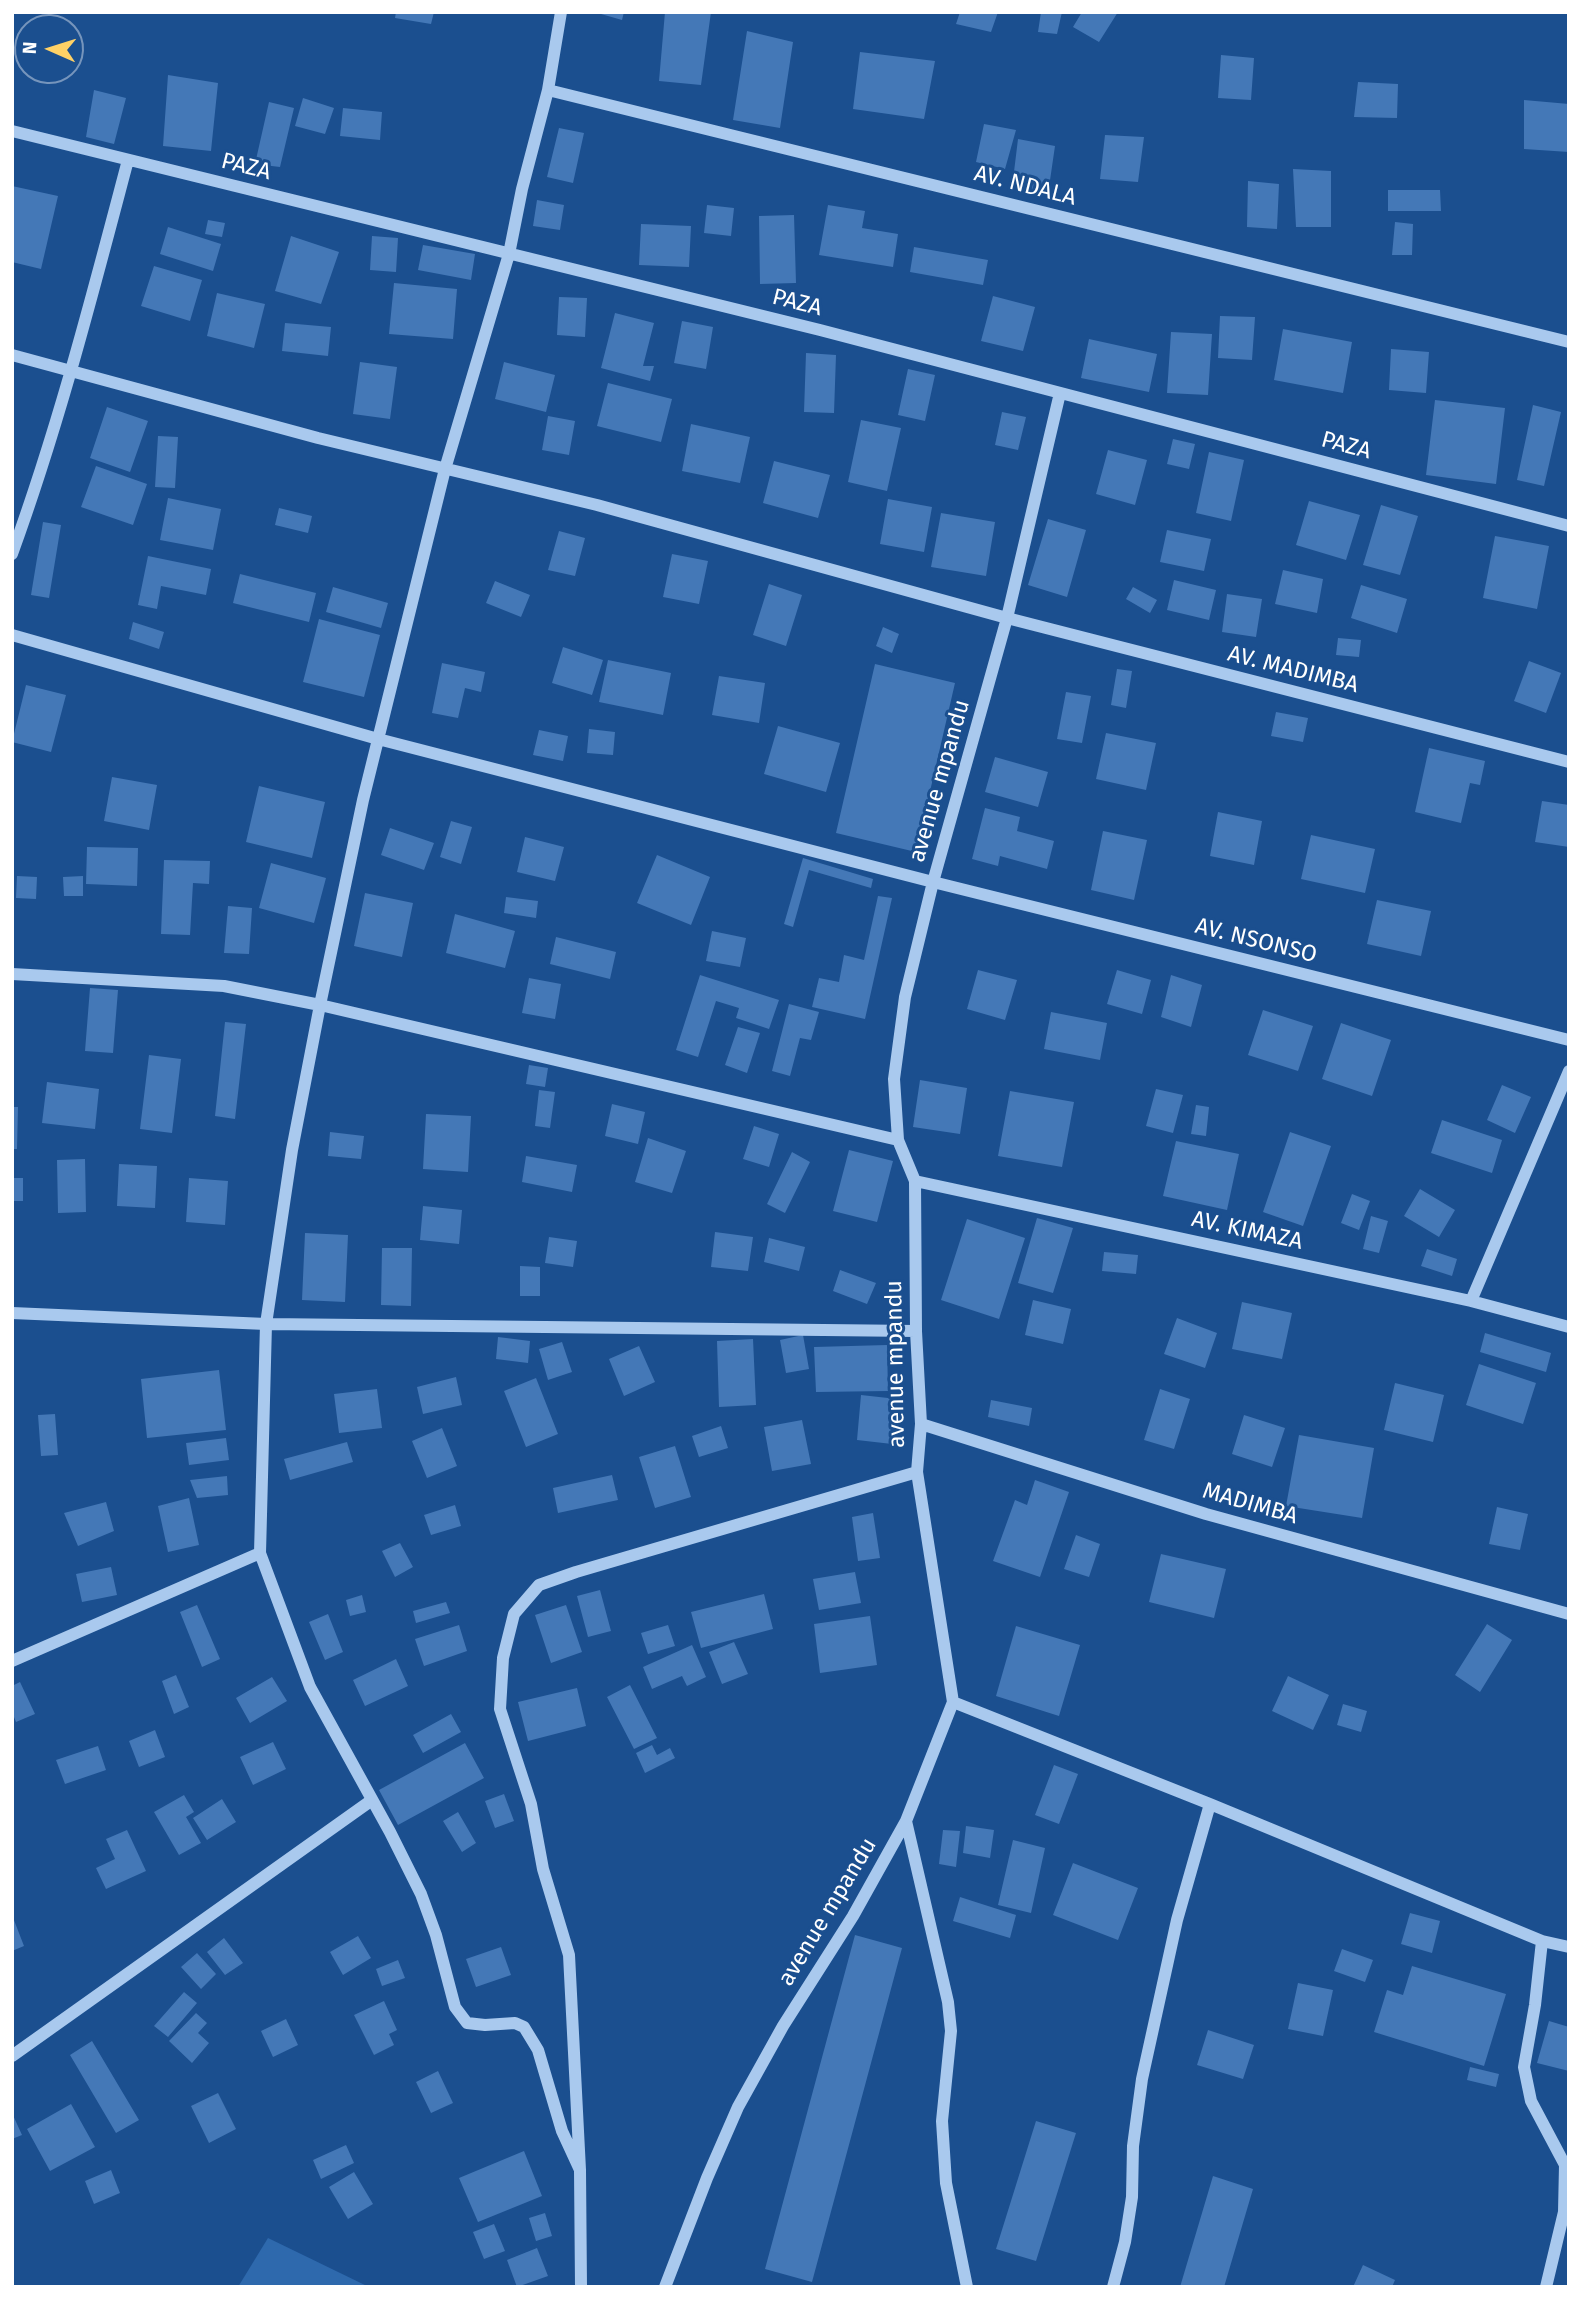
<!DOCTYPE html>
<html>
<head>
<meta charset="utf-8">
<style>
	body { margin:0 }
	#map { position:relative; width:1581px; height:2299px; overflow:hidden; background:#1b4f8f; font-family:"Fira Sans",sans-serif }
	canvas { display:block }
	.frame { position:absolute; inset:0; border:14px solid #fff; pointer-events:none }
	.north { position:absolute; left:14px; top:14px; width:70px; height:70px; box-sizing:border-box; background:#1b4f8f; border:2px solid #7695bc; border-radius:50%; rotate:273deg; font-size:19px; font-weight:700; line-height:28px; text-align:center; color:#fff }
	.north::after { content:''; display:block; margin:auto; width:24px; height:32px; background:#ffd166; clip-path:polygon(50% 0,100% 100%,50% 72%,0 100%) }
</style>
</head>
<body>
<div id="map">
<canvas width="1581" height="2299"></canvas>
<div class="frame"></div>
<div class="north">N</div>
</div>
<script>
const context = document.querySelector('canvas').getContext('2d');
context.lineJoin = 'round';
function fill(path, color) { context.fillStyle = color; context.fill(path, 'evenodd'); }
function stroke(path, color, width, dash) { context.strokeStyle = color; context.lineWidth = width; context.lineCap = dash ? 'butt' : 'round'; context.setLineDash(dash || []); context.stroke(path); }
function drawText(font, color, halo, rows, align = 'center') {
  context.font = font + ' "Fira Sans",sans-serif'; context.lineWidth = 6; context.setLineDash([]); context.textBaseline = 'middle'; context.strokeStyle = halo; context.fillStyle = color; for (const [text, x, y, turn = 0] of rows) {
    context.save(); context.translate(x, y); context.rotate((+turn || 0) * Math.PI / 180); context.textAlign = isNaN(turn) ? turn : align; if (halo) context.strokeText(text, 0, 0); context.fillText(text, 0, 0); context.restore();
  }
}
fill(new Path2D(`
	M268,2238L369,2287H238Z`), '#2e69ad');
fill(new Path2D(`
	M396,12H434L431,24L395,18Z
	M594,12H624L622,20Z
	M665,12H711L701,85L659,81Z
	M960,12H998L991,32L956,24Z
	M1041,12H1062L1057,34L1038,32Z
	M1082,12H1118L1099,42L1073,27Z
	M747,31L793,42L780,128L733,120Z
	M860,52L935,61L924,119L853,109Z
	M1221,55L1254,58L1251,100L1218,98Z
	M168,75L218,83L211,151L163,146Z
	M1358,82L1398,84L1397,118L1354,117Z
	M94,90L126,98L114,144L86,137Z
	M303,98L334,108L325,134L295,126Z
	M1524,100L1569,104V152L1524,149Z
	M269,102L294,108L280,167L255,164Z
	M343,108L382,112L380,140L340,136Z
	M984,124L1016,130L1005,169L976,162Z
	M559,128L584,133L573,183L547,177Z
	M1105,135L1144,137L1138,182L1100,179Z
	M1018,139L1055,146L1048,194L1012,188Z
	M1293,169L1331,171V227H1296Z
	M1248,181L1279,184L1277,229L1247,227Z
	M12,186L58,196L41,269L12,262Z
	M1388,190H1440L1441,211H1388Z
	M537,200L564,205L560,230L533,226Z
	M707,205L734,208L731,236L704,233Z
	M828,205L865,211L862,228L898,234L893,267L819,255Z
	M794,215L796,283L760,284L759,216Z
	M208,220L225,223L222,237L205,234Z
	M1395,222L1413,224L1412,255H1392Z
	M641,224L691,226L689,267L639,265Z
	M168,227L221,244L213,271L160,254Z
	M291,236L339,252L321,304L275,291Z
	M372,236L398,238L396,272L370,270Z
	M423,245L475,254L471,280L418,270Z
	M914,247L988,260L983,285L910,272Z
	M154,266L202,280L190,321L141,306Z
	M394,283L457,289L453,339L389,334Z
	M217,293L265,304L254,348L207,336Z
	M993,296L1035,307L1023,351L981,341Z
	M559,297L587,298L585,337L557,335Z
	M615,313L654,323L643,366H654L650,381L601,368Z
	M1220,316L1255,317L1252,360L1218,358Z
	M682,321L713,327L706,369L674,363Z
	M285,323L331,327L328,356L282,351Z
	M1283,329L1352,342L1343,393L1274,380Z
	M1171,332L1212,334L1208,395L1167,393Z
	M1089,339L1157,354L1149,392L1081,378Z
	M1391,349L1429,352L1426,393L1389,390Z
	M806,353L836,355L834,413L804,412Z
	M360,362L397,367L390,419L353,414Z
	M504,362L555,375L546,412L495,399Z
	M908,369L935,375L925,421L898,415Z
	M608,383L672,399L661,442L597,426Z
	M1435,400L1505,408L1496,484L1426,475Z
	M1533,405L1561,412L1544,486L1517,480Z
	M107,407L148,421L130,472L90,458Z
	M1002,412L1026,417L1018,450L995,445Z
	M548,416L575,421L569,455L542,450Z
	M861,420L901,428L887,491L848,482Z
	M691,424L750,437L740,483L682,471Z
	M158,436L178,437L175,488L155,487Z
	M1173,439L1195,444L1189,469L1167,464Z
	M1108,450L1147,460L1135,505L1096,494Z
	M1209,452L1244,460L1231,521L1196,513Z
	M774,461L830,475L818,518L763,503Z
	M96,466L147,484L133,525L81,507Z
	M168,498L221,509L213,550L160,540Z
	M888,499L932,507L924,552L880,544Z
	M1309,501L1360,515L1346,560L1296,545Z
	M1381,505L1418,516L1400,575L1363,565Z
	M279,508L312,516L308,533L275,525Z
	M941,513L995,522L986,576L931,567Z
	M1048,519L1086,530L1067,597L1028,585Z
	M43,522L61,525L49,598L31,595Z
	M1167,530L1211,539L1204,571L1160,562Z
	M559,531L585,538L575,576L548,570Z
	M1495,536L1549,546L1537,609L1483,598Z
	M672,554L708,561L699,604L663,597Z
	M148,556L211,569L206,595L161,586L157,609L138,605Z
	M1283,570L1323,579L1317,613L1275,604Z
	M240,574L316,593L309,622L233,603Z
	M1174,580L1216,590L1209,620L1167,610Z
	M495,581L530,595L521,617L486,603Z
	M769,584L802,595L786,646L753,635Z
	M1361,585L1407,599L1397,633L1351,618Z
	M333,587L388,603L381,628L326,612Z
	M1133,587L1157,600L1150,613L1126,599Z
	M1227,594L1262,599L1256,637L1222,632Z
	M319,619L380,635L364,697L303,682Z
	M133,622L164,632L159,649L129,639Z
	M883,627L899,634L892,653L876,646Z
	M1338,638L1361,640L1359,657L1336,655Z
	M563,647L603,660L592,695L552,683Z
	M608,660L671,673L663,715L599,702Z
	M1529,661L1561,673L1546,713L1514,701Z
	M442,663L485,672L481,692L465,688L458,718L432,713Z
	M875,664L955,683L916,852L836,833Z
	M1117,669L1132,671L1126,708L1111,705Z
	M719,676L765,683L759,723L712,715Z
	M26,685L66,695L51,752L12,742Z
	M1066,692L1091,696L1082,743L1057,739Z
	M1276,712L1308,718L1303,742L1271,736Z
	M778,726L840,743L826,792L764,774Z
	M589,729L615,732L613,755L587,753Z
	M539,730L568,736L563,761L533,755Z
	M1106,733L1156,743L1146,790L1096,779Z
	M1429,748L1485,761L1480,785L1470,783L1461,823L1415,812Z
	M995,757L1048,772L1038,807L985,792Z
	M112,777L157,785L149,830L104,821Z
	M259,786L325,802L312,858L246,842Z
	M1542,801L1569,805V847L1535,842Z
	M985,808L1020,817L1017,831L1054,841L1047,869L1000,856L998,866L972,859Z
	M1218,812L1262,821L1254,865L1210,856Z
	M451,821L472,827L461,864L440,857Z
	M390,828L434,843L424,870L381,855Z
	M1103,831L1147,840L1134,900L1091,890Z
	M1311,835L1375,849L1365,893L1301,879Z
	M525,837L564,847L555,881L517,872Z
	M87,847L138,848L137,886L86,884Z
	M657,855L710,877L691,925L637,903Z
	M803,858L873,879L871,888L809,870L793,927L784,924Z
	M164,860L210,861L209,884L193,883L190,935L161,934Z
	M271,863L326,878L314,923L259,908Z
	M17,876L37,877L36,899L16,898Z
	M83,876V896H64L63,877Z
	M365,893L413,903L402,957L354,946Z
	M878,896L892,898L865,1019L812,1007L819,978L839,982L844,955L864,960Z
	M506,897L538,901L536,918L504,913Z
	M1377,900L1431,911L1421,956L1367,944Z
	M228,906L252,908L249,954L224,953Z
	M455,914L515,931L505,968L446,953Z
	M712,931L746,938L740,967L706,961Z
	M556,937L616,952L610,979L550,964Z
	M978,970L1017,980L1005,1020L967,1009Z
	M1117,970L1151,980L1142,1014L1107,1004Z
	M700,975L779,1000L769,1029L736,1018L739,1008L716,1001L698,1057L676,1050Z
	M1171,975L1202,985L1191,1027L1161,1017Z
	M529,978L561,984L555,1019L522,1013Z
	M90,988L118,990L113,1053L85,1051Z
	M789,1004L819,1012L811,1040L800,1038L790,1076L772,1071Z
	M1263,1010L1313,1026L1298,1071L1248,1055Z
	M1051,1012L1107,1023L1100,1060L1044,1049Z
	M225,1022L246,1024L235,1119L215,1116Z
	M1341,1023L1391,1040L1372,1096L1322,1079Z
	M738,1027L760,1033L747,1073L725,1065Z
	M149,1055L181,1059L172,1133L140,1129Z
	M529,1065L548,1068L545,1087L526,1084Z
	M920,1080L967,1088L960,1134L913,1127Z
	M47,1082L99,1089L95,1129L42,1123Z
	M1502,1085L1531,1097L1515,1133L1487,1120Z
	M1156,1089L1183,1095L1173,1133L1146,1126Z
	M539,1090L555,1092L550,1128L535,1126Z
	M1010,1091L1074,1102L1062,1167L998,1156Z
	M612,1104L645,1112L638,1144L605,1136Z
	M1196,1105L1209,1107L1206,1136L1191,1134Z
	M12,1107H18L17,1149H12Z
	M426,1114L471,1116L468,1172L423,1169Z
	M1442,1120L1502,1140L1492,1173L1431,1153Z
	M754,1126L779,1134L769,1167L743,1159Z
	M330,1132L364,1136L361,1159L328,1156Z
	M1290,1132L1331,1146L1303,1226L1263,1212Z
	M648,1138L686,1151L672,1193L635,1182Z
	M1176,1141L1239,1154L1227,1210L1163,1196Z
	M849,1150L893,1161L877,1222L833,1211Z
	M792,1152L810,1162L785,1213L767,1204Z
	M526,1156L577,1165L572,1192L522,1182Z
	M85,1159L86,1212L58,1213L57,1160Z
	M119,1164L157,1166L155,1208L117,1206Z
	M12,1178H23V1201H12Z
	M189,1178L228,1181L225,1225L186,1222Z
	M1420,1189L1455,1210L1439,1237L1404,1216Z
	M1352,1194L1370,1201L1359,1230L1341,1223Z
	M423,1206L462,1210L459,1244L420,1240Z
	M1371,1216L1388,1221L1379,1253L1363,1249Z
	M1037,1218L1073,1228L1053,1293L1018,1283Z
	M967,1219L1025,1238L999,1319L941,1300Z
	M715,1232L753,1237L748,1271L711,1267Z
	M305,1233L348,1235L345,1302L302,1300Z
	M549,1237L577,1241L573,1267L545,1263Z
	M769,1238L805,1247L799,1271L764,1262Z
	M382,1248H412L411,1306L381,1305Z
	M1427,1249L1457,1259L1452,1276L1421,1266Z
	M1104,1252L1138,1255L1136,1274L1102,1271Z
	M520,1266L540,1267V1296H520Z
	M840,1270L876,1283L867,1304L833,1291Z
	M1033,1300L1071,1309L1063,1344L1025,1335Z
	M1242,1302L1292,1313L1282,1359L1232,1349Z
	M1177,1318L1217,1333L1205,1368L1164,1354Z
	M1485,1333L1551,1353L1546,1372L1480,1352Z
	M803,1335L809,1369L786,1373L780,1340Z
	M498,1337L530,1341L528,1363L496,1359Z
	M753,1339L756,1405L719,1407L717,1341Z
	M562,1342L572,1372L548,1380L539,1349Z
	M887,1345L888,1391L816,1392L814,1347Z
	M639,1346L655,1382L624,1396L609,1359Z
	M1479,1364L1536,1383L1523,1424L1466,1405Z
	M219,1370L226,1430L147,1438L141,1379Z
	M456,1377L462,1405L423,1414L417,1387Z
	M536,1378L558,1434L526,1447L504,1391Z
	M1395,1383L1444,1395L1433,1442L1384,1430Z
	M377,1389L382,1428L339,1433L334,1394Z
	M1160,1389L1190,1399L1174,1449L1144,1440Z
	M861,1395L897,1399L892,1444L857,1440Z
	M991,1400L1032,1408L1029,1426L988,1417Z
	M55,1414L58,1455L41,1456L38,1415Z
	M1244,1415L1285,1428L1272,1467L1232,1454Z
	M802,1420L811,1464L772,1471L764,1427Z
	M721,1426L728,1448L699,1457L692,1436Z
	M442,1428L457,1466L427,1478L412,1441Z
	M1299,1435L1374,1448L1362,1518L1286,1506Z
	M226,1438L229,1460L189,1465L186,1443Z
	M347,1442L353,1462L290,1480L284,1459Z
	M675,1446L691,1497L655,1508L639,1457Z
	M612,1475L618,1500L558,1513L553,1488Z
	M227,1476L228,1495L197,1498L190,1480Z
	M1035,1480L1069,1492L1040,1577L993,1561L1015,1500L1027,1505Z
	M189,1498L199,1545L168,1552L158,1506Z
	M106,1502L114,1531L78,1546L64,1513Z
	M455,1505L461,1526L431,1535L424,1515Z
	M1497,1507L1528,1514L1520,1550L1489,1544Z
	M873,1513L880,1558L858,1561L852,1517Z
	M1076,1535L1100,1544L1089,1577L1064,1569Z
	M400,1543L413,1567L395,1577L382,1551Z
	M1161,1554L1226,1569L1214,1618L1149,1602Z
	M111,1567L117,1595L82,1602L76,1574Z
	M855,1572L861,1603L819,1610L813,1579Z
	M600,1590L611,1631L588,1637L577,1596Z
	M764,1594L773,1629L701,1648L691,1612Z
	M362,1595L366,1612L350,1616L346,1600Z
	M446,1602L450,1613L416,1623L413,1611Z
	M197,1605L220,1659L202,1667L180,1612Z
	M566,1605L582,1652L551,1663L535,1615Z
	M328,1614L343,1652L325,1660L309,1622Z
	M870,1616L877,1665L820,1673L814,1624Z
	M1487,1624L1512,1640L1480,1692L1455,1675Z
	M459,1625L467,1651L424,1666L415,1639Z
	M668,1625L675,1646L648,1654L641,1633Z
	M1016,1626L1080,1645L1059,1716L996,1696Z
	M734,1642L748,1674L722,1684L709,1652Z
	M692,1645L706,1677L687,1686L682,1676L652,1689L643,1667Z
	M396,1659L408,1686L365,1706L353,1680Z
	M176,1675L189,1707L174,1714L162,1681Z
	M1288,1676L1329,1695L1313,1730L1272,1711Z
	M272,1677L287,1701L250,1723L236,1698Z
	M20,1682L35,1714L16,1722L12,1712V1686Z
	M630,1685L657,1738L634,1749L607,1697Z
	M577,1688L586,1726L528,1741L518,1702Z
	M1343,1704L1367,1711L1361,1732L1337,1725Z
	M451,1714L461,1732L423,1753L413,1735Z
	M155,1730L165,1757L139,1767L129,1741Z
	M273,1742L286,1769L253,1785L240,1757Z
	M465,1743L484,1778L398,1825L379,1790Z
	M652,1745L657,1755L670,1748L675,1758L645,1773L636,1753Z
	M98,1746L106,1770L65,1784L56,1760Z
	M1054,1765L1078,1774L1059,1824L1035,1815Z
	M504,1794L514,1821L495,1828L485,1801Z
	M184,1795L194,1812L186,1817L201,1843L179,1855L154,1812Z
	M222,1799L236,1822L207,1840L193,1818Z
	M458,1812L476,1843L462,1852L443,1821Z
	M966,1826L994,1830L990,1858L963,1853Z
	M127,1830L146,1871L106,1889L96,1868L115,1859L106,1839Z
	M943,1830L960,1831L956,1867L939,1864Z
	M1013,1840L1045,1848L1031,1913L998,1905Z
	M1073,1863L1138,1888L1118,1940L1053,1915Z
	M960,1897L1016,1915L1010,1938L953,1921Z
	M1410,1913L1440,1921L1432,1953L1401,1944Z
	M12,1915L24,1946L12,1951Z
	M855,1935L902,1948L812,2282L765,2269Z
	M358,1936L371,1958L343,1975L330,1952Z
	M224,1938L243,1963L225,1975L207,1952Z
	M501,1947L511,1975L476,1987L466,1959Z
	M1342,1949L1373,1960L1365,1982L1334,1971Z
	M197,1953L216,1974L201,1989L181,1967Z
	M398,1960L405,1978L382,1986L376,1969Z
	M1412,1966L1506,1994L1484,2066L1374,2032L1387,1990L1403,1995Z
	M1298,1983L1333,1990L1323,2036L1288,2029Z
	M184,1992L197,2003L168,2037L154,2026Z
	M384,2001L397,2030L389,2034L394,2045L374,2055L354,2015Z
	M196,2013L207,2023L198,2033L209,2043L192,2063L169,2041Z
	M286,2019L298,2045L273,2057L261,2031Z
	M1549,2021L1569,2027V2071L1537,2063Z
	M1208,2030L1254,2045L1243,2079L1197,2065Z
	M92,2041L139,2120L116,2133L70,2055Z
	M1470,2067L1499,2074L1496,2087L1467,2080Z
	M438,2071L453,2103L431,2113L416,2082Z
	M218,2093L236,2129L209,2143L191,2106Z
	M71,2104L95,2147L50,2171L27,2129Z
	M12,2113L22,2135L12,2139Z
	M1036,2121L1076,2133L1036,2261L996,2249Z
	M346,2145L354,2163L321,2179L313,2160Z
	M524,2151L542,2196L478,2222L459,2178Z
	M111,2170L120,2193L94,2204L85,2181Z
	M354,2172L373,2204L348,2219L329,2187Z
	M1213,2176L1253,2189L1224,2287H1180Z
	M545,2213L552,2236L536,2241L529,2218Z
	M494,2224L505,2251L484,2259L473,2232Z
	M537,2248L548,2276L517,2287L507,2260Z
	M1363,2265L1395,2280L1392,2287H1353Z`), '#4478b7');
stroke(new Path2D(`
	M561,12L548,90L1569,342
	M548,90L522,189L509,254L445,469L363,800L320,1005L292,1150L266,1324L260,1553L310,1687L390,1832L421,1894L436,1935L455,2007L467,2023L485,2025L515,2023L524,2027L538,2050L562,2131L580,2170
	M12,131L820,330L1569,526
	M12,355L318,438L597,505L1007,618L1569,762
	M12,554C59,425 93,292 128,160
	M12,635L378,739L933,882L1569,1040
	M12,974L224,986L320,1005L898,1140
	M915,1181L1471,1301L1569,1327
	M1471,1301L1569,1071
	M12,1313L266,1324L916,1331
	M921,1424L1206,1514L1569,1614
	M12,1661L260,1553
	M953,1702L1210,1804L1542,1941L1569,1947
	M906,1821L948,2002L951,2031L942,2121L946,2183L967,2287
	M1542,1941L1535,2005L1524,2067L1531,2101L1565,2165L1564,2212L1546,2287
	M12,2056L372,1800
	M581,2287L580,2170L569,1955L543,1869L531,1804L500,1709L503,1658L514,1614L539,1585L576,1572L917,1472
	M665,2287L707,2178L738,2107L783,2026L853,1916L906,1821L953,1702L917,1472L921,1424L916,1331L915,1181L898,1140L894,1079L905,997L933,882L1007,618L1060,393
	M1113,2287L1125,2242L1132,2197L1133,2146L1142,2079L1177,1920L1210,1804`), '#a9c9ee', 12);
drawText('23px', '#fff', '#1b4f8f', [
	["PAZA",246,167,14],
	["AV. NDALA",1025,186,14],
	["PAZA",797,303,14],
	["PAZA",1346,446,15],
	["AV. MADIMBA",1293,670,14],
	["avenue mpandu",940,781,-74],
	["AV. NSONSO",1256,941,14],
	["AV. KIMAZA",1247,1231,12],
	["avenue mpandu",896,1364,-91],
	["MADIMBA",1250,1504,16],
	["avenue mpandu",828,1912,-59]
]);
</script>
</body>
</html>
